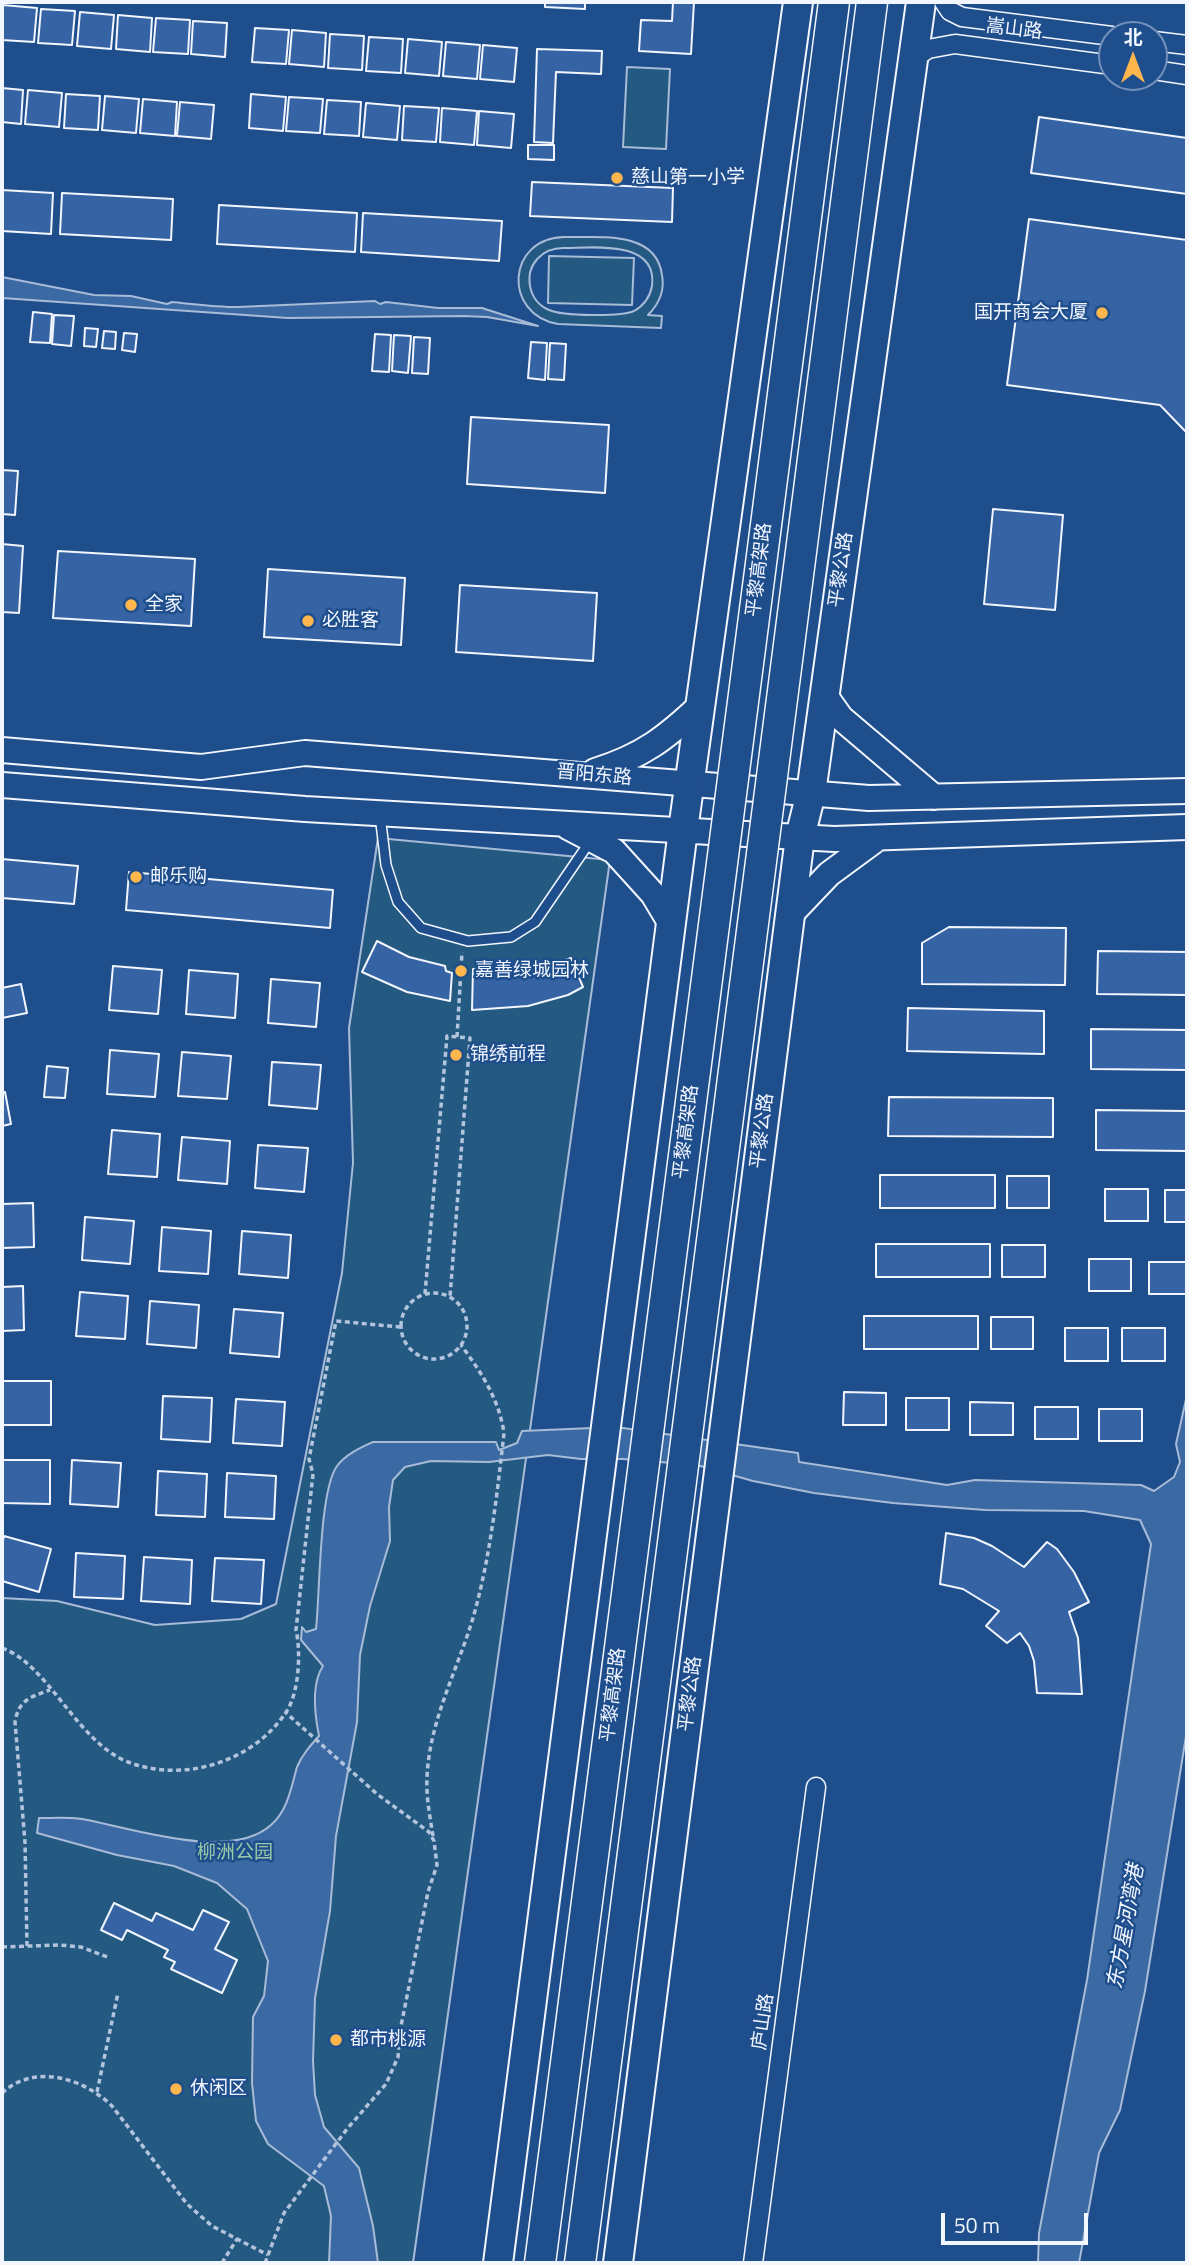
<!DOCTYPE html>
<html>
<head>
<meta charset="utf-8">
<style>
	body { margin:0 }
	#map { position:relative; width:1189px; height:2265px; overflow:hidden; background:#1f4e8c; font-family:"Titillium Web","Noto Sans SC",sans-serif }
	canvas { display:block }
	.frame { position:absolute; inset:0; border:4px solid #f2f6ff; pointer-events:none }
	.north { position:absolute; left:1098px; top:21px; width:70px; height:70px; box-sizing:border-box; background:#1f4e8c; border:2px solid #7391ba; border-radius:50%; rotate:0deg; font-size:19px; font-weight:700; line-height:28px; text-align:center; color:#f2f6ff }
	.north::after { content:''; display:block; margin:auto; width:24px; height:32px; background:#ffb74d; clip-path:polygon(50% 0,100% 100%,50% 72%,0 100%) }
	.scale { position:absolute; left:941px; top:2213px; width:147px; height:32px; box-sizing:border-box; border:4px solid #f2f6ff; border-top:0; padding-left:9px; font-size:21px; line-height:24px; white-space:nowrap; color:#f2f6ff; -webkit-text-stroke:5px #1f4e8c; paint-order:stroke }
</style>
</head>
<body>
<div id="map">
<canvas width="1189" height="2265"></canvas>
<div class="frame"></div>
<div class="north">北</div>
<div class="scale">50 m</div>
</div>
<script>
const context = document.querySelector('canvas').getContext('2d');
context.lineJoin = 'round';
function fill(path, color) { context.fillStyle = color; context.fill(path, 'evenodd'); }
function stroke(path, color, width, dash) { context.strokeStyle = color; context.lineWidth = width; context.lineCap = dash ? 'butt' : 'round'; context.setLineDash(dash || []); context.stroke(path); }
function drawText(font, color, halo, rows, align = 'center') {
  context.font = font + ' "Titillium Web","Noto Sans SC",sans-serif'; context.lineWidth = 5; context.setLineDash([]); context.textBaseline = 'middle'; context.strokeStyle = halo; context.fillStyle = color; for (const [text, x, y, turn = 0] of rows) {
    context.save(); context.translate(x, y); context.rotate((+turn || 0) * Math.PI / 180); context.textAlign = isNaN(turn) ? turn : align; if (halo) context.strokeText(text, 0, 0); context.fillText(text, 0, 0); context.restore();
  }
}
const green = new Path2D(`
	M627,67L670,69L666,149L623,147Z
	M564,237C597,238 656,229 662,275C665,291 659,304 648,315L662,316L661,328L558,324C502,314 507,238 564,237ZM563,248C592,248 658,239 652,286C650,297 643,306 634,311C620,317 563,316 549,310C539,306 532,297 530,286C526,264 543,248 563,248Z
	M549,256L634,258L632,305L548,303Z
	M378,838L610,860L413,2263H2V1598L57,1601L155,1625L241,1619L276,1604L342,1273L353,1163L349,1028Z`);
fill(green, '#245a82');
stroke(green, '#a8bbd7', 2);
const water = new Path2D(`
	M2,277L94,295L131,296L167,304L172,302C193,304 216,307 238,307C284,305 330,303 375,301L380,304L386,302L438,308H482L538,326L487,317L463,316L288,318L2,298Z
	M1187,1395V1730L1145,1991L1120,2110L1099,2153L1079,2263H1038L1039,2233L1087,1980L1151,1544L1140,1520L1084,1511L985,1510L893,1503L814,1493L753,1481L697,1465L623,1459H581L548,1455L489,1462L431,1461L405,1467L393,1480L389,1507L390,1541L370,1606L360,1655L357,1722L336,1836L330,1911L315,1998L313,2061L315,2095L324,2127L359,2168L373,2226L378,2263H329L331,2216L324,2186L268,2144L256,2121L252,2083L253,2017L264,1996L268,1961L247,1909L217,1883L174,1866L117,1855L37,1833L39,1818C53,1818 69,1817 82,1819C131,1828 230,1862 271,1825C288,1810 291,1788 297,1767C302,1755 310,1746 319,1736C315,1716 311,1684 323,1666L301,1640L302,1627L306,1632L316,1629C320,1594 319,1491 337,1466C346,1454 360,1448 373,1442H496L499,1450L517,1443L522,1431L616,1427L798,1453L799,1462L947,1485L975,1480L1141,1485L1154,1491L1174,1477L1180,1462L1176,1444Z`);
fill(water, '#3b69a3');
stroke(water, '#a8bbd7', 2);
const building = new Path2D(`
	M545,2H585V9L545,7Z
	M673,2H694L691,54L639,51L641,20L672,21Z
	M3,5L37,8L34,42L2,40Z
	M41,9L75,11L72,45L38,43Z
	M80,12L114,15L111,49L77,46Z
	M118,15L152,18L150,52L116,49Z
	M156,18L190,20L188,54L153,52Z
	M193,21L227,23L225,57L191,54Z
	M255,28L289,30L286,64L252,62Z
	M292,30L326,33L324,67L289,64Z
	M330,34L364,36L362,70L328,68Z
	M369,37L403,39L401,73L366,71Z
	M408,39L442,42L439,76L405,73Z
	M446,42L480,45L477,79L443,76Z
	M483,45L517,48L514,82L480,79Z
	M537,49L602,51L601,74L556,72L553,143L534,142Z
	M2,88L23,90L21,124L2,122Z
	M28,90L62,93L59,127L25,124Z
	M66,94L100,96L98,130L64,128Z
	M251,94L286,97L283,131L249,128Z
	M105,96L139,99L136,133L102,130Z
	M289,97L323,99L320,133L286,131Z
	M143,99L177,102L175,136L140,133Z
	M327,100L361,102L359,136L324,134Z
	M180,102L214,105L211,139L177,136Z
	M366,103L400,106L397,140L363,137Z
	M404,106L439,108L436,142L402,140Z
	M442,108L477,111L474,145L440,142Z
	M479,111L514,114L511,148L477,145Z
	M1039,117L1187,138V194L1031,173Z
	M528,145H554V160L528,159Z
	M532,182L673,188L672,222L530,216Z
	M2,190L53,193L51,234L2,231Z
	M62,193L173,199L171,240L60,234Z
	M219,205L357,213L355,252L217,244Z
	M363,213L502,221L499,261L361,252Z
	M1029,219L1187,240V433L1160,405L1007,385Z
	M33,312L52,314L50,343L30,342Z
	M54,315L74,316L71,346L52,344Z
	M85,328L98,329L96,347L84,346Z
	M104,331L116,332L115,349L102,348Z
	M124,333L137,334L135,352L122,350Z
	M375,334L391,335L389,372L372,371Z
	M394,335L411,336L408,373L392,371Z
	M414,337L430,338L428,374L412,373Z
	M531,342L547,343L545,380L528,378Z
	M550,343L566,344L564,380L548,379Z
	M471,417L609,425L605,493L467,484Z
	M2,470L18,471L15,515L2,514Z
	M993,509L1063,515L1055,610L984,604Z
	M2,544L23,546L19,613L2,612Z
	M58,551L195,559L191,626L53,618Z
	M268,569L405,578L401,645L264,637Z
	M460,585L597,593L593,661L456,652Z
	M2,859L78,866L74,904L2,898Z
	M129,872L333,890L330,928L126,910Z
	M949,927L1066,928L1065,985L922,984V943Z
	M377,941L409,957L445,966L446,971L452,973L450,1001L407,992L362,972Z
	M1098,951L1187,952V995L1097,994Z
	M571,958L583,987L568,995L528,1006L472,1010L473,969L495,972L525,970L541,968Z
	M113,966L162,970L158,1014L109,1010Z
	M189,970L238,974L235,1018L186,1014Z
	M271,979L320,983L316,1027L268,1023Z
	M21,984L27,1013L2,1018V988Z
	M908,1008L1044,1011V1054L907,1051Z
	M1091,1029L1187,1030V1070L1091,1069Z
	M110,1050L159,1054L155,1097L107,1094Z
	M182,1052L231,1056L227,1099L178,1096Z
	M272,1062L321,1065L317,1109L269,1105Z
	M47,1066L68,1068L65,1098L44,1097Z
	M5,1092L11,1124L2,1126V1093Z
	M889,1097L1053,1098V1137L888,1136Z
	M1096,1110L1187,1111V1151L1096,1150Z
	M112,1130L160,1134L157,1177L108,1174Z
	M182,1137L230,1141L227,1184L178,1180Z
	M258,1145L308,1148L304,1192L255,1188Z
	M880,1175H995V1208H880Z
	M1007,1176H1049V1208H1007Z
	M1105,1189H1148V1221H1105Z
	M1165,1190H1187V1222H1165Z
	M33,1203L34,1247L2,1248V1204Z
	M85,1217L134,1221L130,1264L82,1260Z
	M162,1227L211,1231L208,1274L159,1271Z
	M242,1231L291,1235L288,1278L239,1274Z
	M876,1244H990V1277H876Z
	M1002,1245H1045V1277H1002Z
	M1089,1259H1131V1291H1089Z
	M1149,1262H1187V1294H1149Z
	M23,1286L24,1330L2,1331V1287Z
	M80,1292L128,1296L125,1339L76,1336Z
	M150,1301L199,1305L196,1348L147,1344Z
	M234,1309L283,1313L279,1357L230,1353Z
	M864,1316H978V1349H864Z
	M991,1317H1033V1349H991Z
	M1065,1328H1108V1361H1065Z
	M1122,1328H1165V1361H1122Z
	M2,1381H51V1425H2Z
	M844,1392L886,1393V1425H843Z
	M163,1396L212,1398L210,1442L161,1439Z
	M906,1398H949V1430H906Z
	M236,1399L285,1402L282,1446L233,1443Z
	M970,1402L1013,1403V1435H970Z
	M1035,1407H1078V1439H1035Z
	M1099,1409H1142V1441H1099Z
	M2,1460H50V1504L2,1503Z
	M72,1460L121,1463L118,1507L70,1504Z
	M158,1471L207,1474L205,1517L156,1515Z
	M227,1473L276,1476L274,1519L225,1517Z
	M946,1533L974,1538L992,1546L1024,1567L1047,1542L1057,1549L1074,1572L1089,1602L1069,1612L1078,1638L1082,1694L1037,1693L1034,1661L1029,1646L1020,1633L1007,1643L986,1626L999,1611L963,1589L940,1584Z
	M4,1536L51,1549L39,1592L2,1581V1544Z
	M76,1553L125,1556L123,1599L74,1597Z
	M144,1557L192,1560L190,1604L141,1601Z
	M215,1558L264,1560L261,1604L212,1601Z
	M114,1903L152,1921L156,1913L193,1930L203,1910L229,1922L215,1949L237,1960L222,1993L171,1969L175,1962L164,1957L168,1950L127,1930L122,1940L101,1930Z`);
fill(building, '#3563a3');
stroke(building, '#f2f6ff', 2);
const service = new Path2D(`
	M380,815L386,865L398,902L421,928L468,941L511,937L535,922L591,840`);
const minor = new Path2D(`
	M944,2L950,11L962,17L1112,36
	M1154,41L1187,45
	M913,59L928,49L955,44L1112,65
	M1154,70L1187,75
	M753,2263L816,1787`);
const secondary = new Path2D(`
	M824,694L841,718L934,797
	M2,750L201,767L305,753L869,798L1187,791
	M595,771C643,756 666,738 702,704
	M2,785L305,809L834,839L1187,827
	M568,827L614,851L653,894L671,924
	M790,915L829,874L878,838`);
const primary = new Path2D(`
	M498,2263L683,830L798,2
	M618,2263L800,837L811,793L921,2`);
stroke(service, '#f2f6ff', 12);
stroke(minor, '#f2f6ff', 21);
stroke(secondary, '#f2f6ff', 28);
stroke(primary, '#f2f6ff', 32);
stroke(new Path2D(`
	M457,1037L462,952
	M401 1326a33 33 0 1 1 66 0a33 33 0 1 1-66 0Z
	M425,1294L447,1036L470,1038L450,1297
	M2,1648C48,1664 77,1742 128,1762C185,1784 256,1761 288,1709C299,1690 301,1651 296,1630L313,1474L309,1459L336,1321L400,1327
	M433,1836C430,1817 426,1797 427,1778C429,1722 457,1671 473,1618C490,1559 497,1495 504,1433C499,1399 481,1372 461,1345
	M27,1946L25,1842L15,1722C19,1699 31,1697 50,1690
	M2,1947L60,1945L81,1947L110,1958
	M97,2092L118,1993
	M2,2093C35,2063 83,2078 112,2106L187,2204L212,2226L268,2255
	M222,2263L237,2239
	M265,2263L284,2213L347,2129L386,2084L398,2057L400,2031L428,1892L437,1865L434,1841L429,1832L377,1794L285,1712`), '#b3c4dc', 3.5, [5, 3.5]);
stroke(service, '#1f4e8c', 9);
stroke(minor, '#1f4e8c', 18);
stroke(secondary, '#1f4e8c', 24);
stroke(primary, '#1f4e8c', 28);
const trunkBridge = new Path2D(`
	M540,2263L834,2
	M580,2263L872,2`);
stroke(trunkBridge, '#f2f6ff', 33, []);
stroke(trunkBridge, '#1f4e8c', 30);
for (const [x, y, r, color] of [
	[617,178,7,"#ffb74d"],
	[1102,313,7,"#ffb74d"],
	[131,605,7,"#ffb74d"],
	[308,621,7,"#ffb74d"],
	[136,877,7,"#ffb74d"],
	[461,971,7,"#ffb74d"],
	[456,1055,7,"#ffb74d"],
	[336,2040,7,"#ffb74d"],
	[176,2089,7,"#ffb74d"]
]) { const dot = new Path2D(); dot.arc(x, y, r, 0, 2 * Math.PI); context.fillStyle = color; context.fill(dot); stroke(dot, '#1f4e8c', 2.5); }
drawText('19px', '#f2f6ff', '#1f4e8c', [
	["嵩山路",1014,30,7],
	["平黎高架路",760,570,-83],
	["平黎公路",842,570,-82],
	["晋阳东路",594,776,5],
	["平黎公路",763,1131,-83],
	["平黎高架路",687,1132,-83],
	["平黎公路",691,1694,-83],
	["平黎高架路",614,1695,-83],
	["庐山路",764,2022,-82]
]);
drawText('19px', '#f2f6ff', '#1f4e8c', [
	["慈山第一小学",631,178],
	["国开商会大厦",1088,313,"right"],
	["全家",145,605],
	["必胜客",322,621],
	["邮乐购",150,877],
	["嘉善绿城园林",475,971],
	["锦绣前程",470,1055],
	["都市桃源",350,2040],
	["休闲区",190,2089]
], 'left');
drawText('19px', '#97c8a6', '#1f4e8c', [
	["柳洲公园",235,1853]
]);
drawText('italic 21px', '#f2f6ff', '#1f4e8c', [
	["东方星河湾港",1127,1927,-80]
]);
</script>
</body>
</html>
